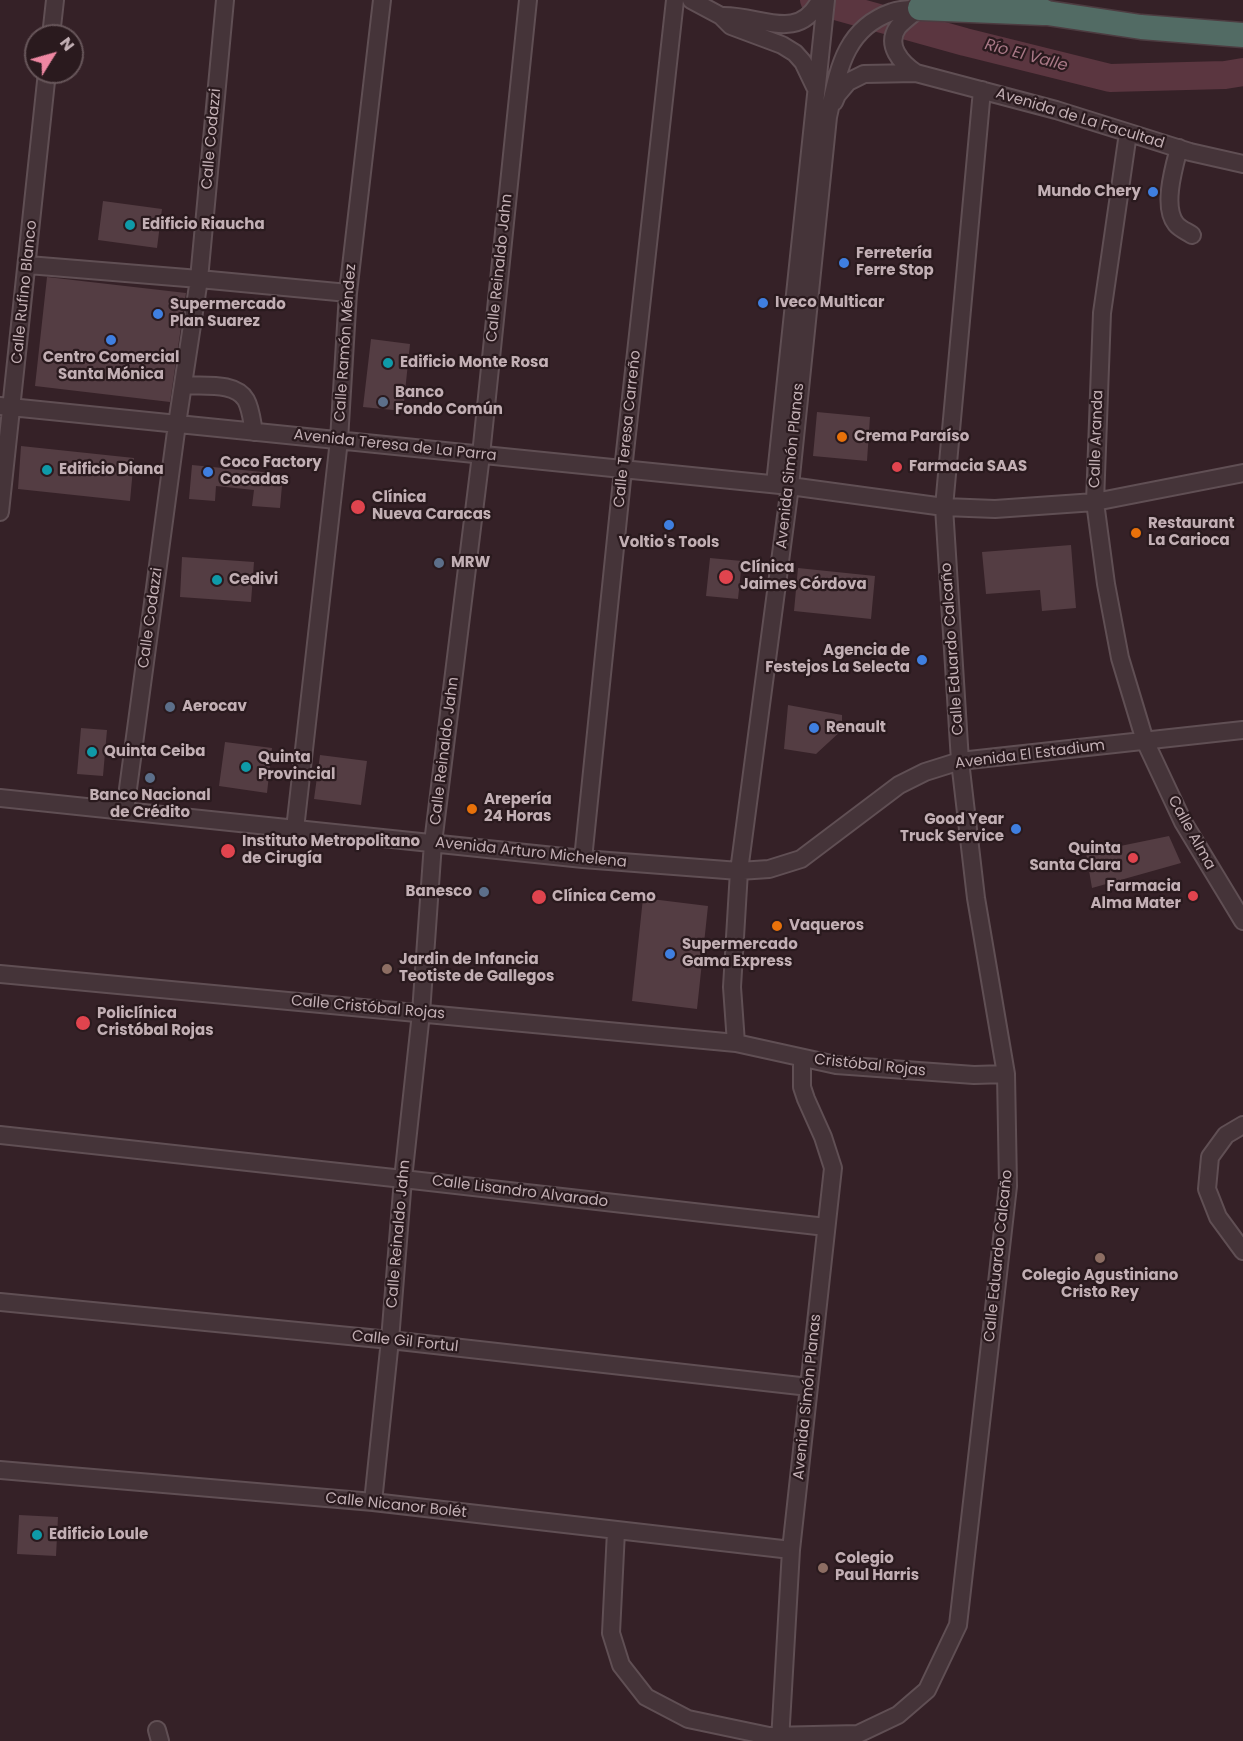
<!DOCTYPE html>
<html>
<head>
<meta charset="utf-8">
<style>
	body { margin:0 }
	#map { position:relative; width:1243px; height:1741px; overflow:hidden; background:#352127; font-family:Poppins,sans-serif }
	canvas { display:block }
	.north { position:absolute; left:24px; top:24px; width:60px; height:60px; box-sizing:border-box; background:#2a1a1e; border:2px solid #67565a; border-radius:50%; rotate:53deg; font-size:16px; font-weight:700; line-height:24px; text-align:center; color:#c2afb4 }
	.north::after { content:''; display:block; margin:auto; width:21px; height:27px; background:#ee87a2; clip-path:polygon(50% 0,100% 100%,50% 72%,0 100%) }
</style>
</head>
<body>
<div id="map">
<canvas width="1243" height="1741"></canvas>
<div class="north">N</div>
</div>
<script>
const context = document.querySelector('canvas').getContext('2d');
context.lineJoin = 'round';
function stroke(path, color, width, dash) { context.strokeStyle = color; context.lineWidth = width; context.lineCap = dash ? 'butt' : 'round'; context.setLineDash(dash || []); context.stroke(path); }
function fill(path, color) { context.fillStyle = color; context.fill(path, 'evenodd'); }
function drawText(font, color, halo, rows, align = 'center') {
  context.font = font + ' Poppins,sans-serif'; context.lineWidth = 4.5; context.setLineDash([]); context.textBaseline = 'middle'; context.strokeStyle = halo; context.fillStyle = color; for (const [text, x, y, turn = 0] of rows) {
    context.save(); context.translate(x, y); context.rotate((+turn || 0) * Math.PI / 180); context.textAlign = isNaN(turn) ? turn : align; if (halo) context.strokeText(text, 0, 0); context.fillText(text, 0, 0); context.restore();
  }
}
stroke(new Path2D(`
	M814,0L965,42L1110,78L1225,75L1243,72`), '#5b3640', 28);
fill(new Path2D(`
	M103,201L162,209L157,248L98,240Z
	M47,277L186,293L170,402L35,386Z
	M371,339L410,344L403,411L363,407Z
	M817,412L870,417L867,461L813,456Z
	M21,446L134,458L130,501L18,489Z
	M192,465L283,474L280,508L252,506L254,490L216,486L215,501L189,499Z
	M1071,545L1076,608L1042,611L1040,590L986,594L982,552Z
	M182,557L254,562L251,602L180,597Z
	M710,558L742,561L738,599L706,596Z
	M798,568L875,576L871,619L794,611Z
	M788,705L842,715V730L816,754L784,749Z
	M81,728L107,730L103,776L77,774Z
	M225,742L272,748L267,793L219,786Z
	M320,755L367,761L361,805L314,799Z
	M1169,836L1181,863L1092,888L1086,853Z
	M643,898L708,906L697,1009L632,1001Z
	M19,1515L58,1517L56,1556L17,1554Z`), '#543d43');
const minor = new Path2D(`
	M691,0L721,16L731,26L782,45L795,53L803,62L815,87
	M721,16C759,14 798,44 820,0
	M51,36L55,0
	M916,73C901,63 885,45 898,27C904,20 913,14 920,8
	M834,102L837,95L848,82L864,74L916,73L1056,110L1190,152L1243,164
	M1128,133L1102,313L1095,502L1106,584L1120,658L1145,741L1183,822L1243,921
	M1179,148C1174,167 1162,207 1176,224C1180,229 1186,231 1192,235
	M28,265L199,279L348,293
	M184,385C202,387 235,381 246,400C251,409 252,422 254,432
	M0,406L790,486L944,507L995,509L1095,502L1243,473
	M775,484L826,0
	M0,512L47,72
	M0,798L583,859L739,871L769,869L801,859L899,785L925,772L960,761L1243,730
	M125,811L177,424L199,279L225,0
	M295,829L339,440L348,293L382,0
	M583,859L623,470L675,0
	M0,974L736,1043L836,1065L974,1075L1006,1074
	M736,1043L732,987L739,871L790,486L828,117C838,73 843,29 892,12C900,9 911,9 920,8
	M1243,1125L1226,1135L1210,1157L1207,1189L1218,1217L1243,1251
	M0,1135L403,1179L826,1227
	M0,1302L390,1340L809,1387
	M0,1470L373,1502L791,1550
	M373,1502L390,1340L403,1179L421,1013L433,843L481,455L528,0
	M616,1531L611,1633L621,1665L646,1697L688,1719L769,1736L858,1734L898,1715L927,1690L958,1625L1008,1186L1006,1074L976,898L960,761L944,507L982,90
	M157,1730L160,1741
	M780,1741L791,1550L833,1168L823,1137L806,1099L802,1087V1058`);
const highway = new Path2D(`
	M1021,0L1047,13L1141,27L1243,35
	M920,8L1043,13`);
stroke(minor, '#604f54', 20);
stroke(highway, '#4d3c41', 27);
stroke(minor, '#453439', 16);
stroke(highway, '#526b64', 24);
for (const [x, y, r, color] of [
	[1153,192,6,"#3f7fe0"],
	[130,225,6,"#0f9aa8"],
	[844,263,6,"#3f7fe0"],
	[763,303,6,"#3f7fe0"],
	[158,314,6,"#3f7fe0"],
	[111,340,6,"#3f7fe0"],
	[388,363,6,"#0f9aa8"],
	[383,402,6,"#5c6f8a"],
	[842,437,6,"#e8710a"],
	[897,467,6,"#e0444e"],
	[47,470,6,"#0f9aa8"],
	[208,472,6,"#3f7fe0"],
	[358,507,8,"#e0444e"],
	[669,525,6,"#3f7fe0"],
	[1136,533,6,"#e8710a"],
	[439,563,6,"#5c6f8a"],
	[726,577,8,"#e0444e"],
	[217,580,6,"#0f9aa8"],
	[922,660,6,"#3f7fe0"],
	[170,707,6,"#5c6f8a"],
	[814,728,6,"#3f7fe0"],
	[92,752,6,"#0f9aa8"],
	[246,767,6,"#0f9aa8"],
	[150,778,6,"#5c6f8a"],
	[472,809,6,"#e8710a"],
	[1016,829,6,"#3f7fe0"],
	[228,851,8,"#e0444e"],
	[1133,858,6,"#e0444e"],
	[484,892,6,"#5c6f8a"],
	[1193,896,6,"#e0444e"],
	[539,897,8,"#e0444e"],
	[777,926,6,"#e8710a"],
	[670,954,6,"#3f7fe0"],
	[387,969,6,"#8d6e63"],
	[83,1023,8,"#e0444e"],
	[1100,1258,6,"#8d6e63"],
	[37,1535,6,"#0f9aa8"],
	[823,1568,6,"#8d6e63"]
]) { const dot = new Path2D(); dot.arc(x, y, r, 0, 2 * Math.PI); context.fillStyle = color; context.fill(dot); stroke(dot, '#2a1a1e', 2); }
drawText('15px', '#c2afb4', '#2a1a1e', [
	["Avenida de La Facultad",1080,119,17],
	["Calle Codazzi",212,139,-85],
	["Calle Reinaldo Jahn",500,268,-84],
	["Calle Rufino Blanco",25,292,-84],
	["Calle Ramón Méndez",346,343,-86],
	["Calle Teresa Carreño",628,429,-84],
	["Calle Aranda",1097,439,-88],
	["Avenida Teresa de La Parra",395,446,6],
	["Avenida Simón Planas",791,466,-84],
	["Calle Codazzi",151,618,-82],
	["Calle Eduardo Calcaño",953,649,-94],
	["Calle Reinaldo Jahn",445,751,-83],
	["Avenida El Estadium",1030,755,-7],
	["Calle Alma",1191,833,61],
	["Avenida Arturo Michelena",531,853,6],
	["Calle Cristóbal Rojas",368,1008,5],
	["Cristóbal Rojas",870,1066,6],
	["Calle Lisandro Alvarado",520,1192,7],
	["Calle Reinaldo Jahn",399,1234,-85],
	["Calle Eduardo Calcaño",999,1256,-84],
	["Calle Gil Fortul",405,1342,6],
	["Avenida Simón Planas",808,1397,-84],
	["Calle Nicanor Bolét",396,1506,6]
]);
drawText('bold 15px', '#c2afb4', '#2a1a1e', [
	["Mundo Chery",1141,192,"right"],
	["Edificio Riaucha",142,225],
	["Ferretería",856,254],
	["Ferre Stop",856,271],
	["Iveco Multicar",775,303],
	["Supermercado",170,305],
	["Plan Suarez",170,322],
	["Centro Comercial",111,358,"center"],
	["Santa Mónica",111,375,"center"],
	["Edificio Monte Rosa",400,363],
	["Banco",395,393],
	["Fondo Común",395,410],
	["Crema Paraíso",854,437],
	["Coco Factory",220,463],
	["Cocadas",220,480],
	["Farmacia SAAS",909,467],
	["Edificio Diana",59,470],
	["Clínica",372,498],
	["Nueva Caracas",372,515],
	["Restaurant",1148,524],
	["La Carioca",1148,541],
	["Voltio's Tools",669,543,"center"],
	["MRW",451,563],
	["Clínica",740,568],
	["Jaimes Córdova",740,585],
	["Cedivi",229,580],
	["Agencia de",910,651,"right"],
	["Festejos La Selecta",910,668,"right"],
	["Aerocav",182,707],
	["Renault",826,728],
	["Quinta Ceiba",104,752],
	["Quinta",258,758],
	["Provincial",258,775],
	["Banco Nacional",150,796,"center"],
	["de Crédito",150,813,"center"],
	["Arepería",484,800],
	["24 Horas",484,817],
	["Good Year",1004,820,"right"],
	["Truck Service",1004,837,"right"],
	["Instituto Metropolitano",242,842],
	["de Cirugía",242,859],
	["Quinta",1121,849,"right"],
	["Santa Clara",1121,866,"right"],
	["Farmacia",1181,887,"right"],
	["Alma Mater",1181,904,"right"],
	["Banesco",472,892,"right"],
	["Clínica Cemo",552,897],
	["Vaqueros",789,926],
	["Supermercado",682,945],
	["Gama Express",682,962],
	["Jardin de Infancia",399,960],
	["Teotiste de Gallegos",399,977],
	["Policlínica",97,1014],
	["Cristóbal Rojas",97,1031],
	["Colegio Agustiniano",1100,1276,"center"],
	["Cristo Rey",1100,1293,"center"],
	["Edificio Loule",49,1535],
	["Colegio",835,1559],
	["Paul Harris",835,1576]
], 'left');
drawText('italic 16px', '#a97987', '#2a1a1e', [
	["Río El Valle",1026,56,15]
]);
</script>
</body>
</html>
